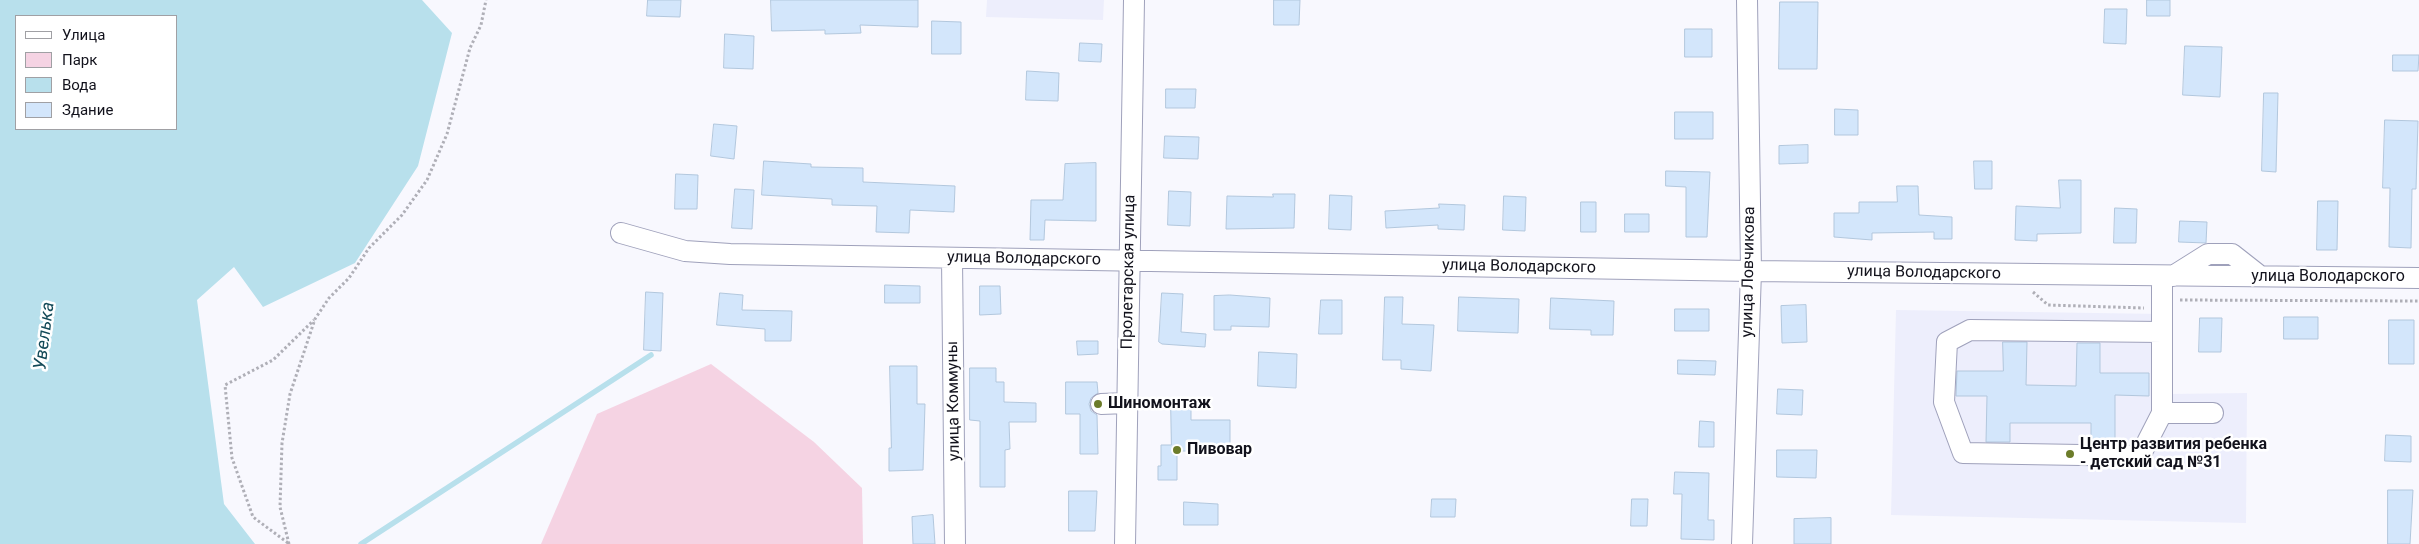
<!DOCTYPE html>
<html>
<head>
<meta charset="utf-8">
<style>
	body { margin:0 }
	#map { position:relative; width:2419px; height:544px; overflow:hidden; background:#f8f8fe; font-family:Roboto,sans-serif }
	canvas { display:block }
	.legend { position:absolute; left:15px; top:15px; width:162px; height:115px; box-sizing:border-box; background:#fff; border:1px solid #a0a0a4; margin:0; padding:6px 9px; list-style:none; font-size:15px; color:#12121c }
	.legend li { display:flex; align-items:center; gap:10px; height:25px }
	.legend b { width:25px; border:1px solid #a0a0a4 }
</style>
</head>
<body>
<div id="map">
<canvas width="2419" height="544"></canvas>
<ul class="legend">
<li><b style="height:6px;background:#fff"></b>Улица</li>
<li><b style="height:14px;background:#f5d3e3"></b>Парк</li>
<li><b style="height:14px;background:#b8e0ec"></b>Вода</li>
<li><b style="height:14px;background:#d3e6fb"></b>Здание</li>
</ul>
</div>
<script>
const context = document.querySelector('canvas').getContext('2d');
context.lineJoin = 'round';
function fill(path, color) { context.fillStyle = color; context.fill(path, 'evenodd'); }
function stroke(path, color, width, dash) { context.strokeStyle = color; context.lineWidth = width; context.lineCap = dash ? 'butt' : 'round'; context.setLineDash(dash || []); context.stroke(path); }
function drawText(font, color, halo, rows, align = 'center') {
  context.font = font + ' Roboto,sans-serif'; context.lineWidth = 5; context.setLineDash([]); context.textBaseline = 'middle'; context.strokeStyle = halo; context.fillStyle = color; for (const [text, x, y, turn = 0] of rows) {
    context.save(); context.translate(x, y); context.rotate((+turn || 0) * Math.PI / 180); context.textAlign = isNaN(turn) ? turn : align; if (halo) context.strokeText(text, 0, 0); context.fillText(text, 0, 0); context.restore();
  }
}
fill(new Path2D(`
	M987,0H1104L1103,20L986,17Z
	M1896,310L2162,314L2170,394L2247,393L2246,523L1891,515Z`), '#edeefc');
fill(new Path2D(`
	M711,364L814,442L862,488L863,544H541L597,414Z`), '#f5d3e3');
fill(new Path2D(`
	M0,0H422L452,33L418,166L355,263L263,307L234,267L197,300L224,504L255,544H0ZM16,16H176V129H16Z`), '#b8e0ec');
stroke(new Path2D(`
	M361,544L651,355`), '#b8e0ec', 5.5);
const building = new Path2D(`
	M648,0H681L680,17L647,16Z
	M771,0H918V27L860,25L861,33L825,34V30L772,31Z
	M1274,0H1300L1299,25H1274Z
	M2147,0H2170V16H2147Z
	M1780,2H1818L1817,69H1779Z
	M2105,9H2127L2126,44L2104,43Z
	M932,21L961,22V54H932Z
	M1685,29H1712V57H1685Z
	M725,34L754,36L753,69L724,68Z
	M1080,43L1102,44L1101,62L1079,61Z
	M2185,46L2222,47L2220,97L2183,95Z
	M2393,55H2419L2418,71H2393Z
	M1027,71L1059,73L1058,101L1026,100Z
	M1166,89H1196L1195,108H1166Z
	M2264,93H2278L2276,172L2262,171Z
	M1835,109L1858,110V135H1835Z
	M1675,112H1713V139H1675Z
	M2385,120L2418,121L2416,189H2412L2411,248L2389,247L2390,188H2383Z
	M714,124L737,126L734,159L711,156Z
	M1165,136L1199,137L1198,159L1164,158Z
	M1808,145V163L1779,164V146Z
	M764,161L811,164V167L863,168V182L955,186L954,212L910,210L909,233L876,232L877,206L832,205V199L762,195Z
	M1974,161H1992V189H1975Z
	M1096,163V221L1045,220L1044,240H1030L1031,200H1063L1065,164Z
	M1666,171L1710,172L1707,237H1686V187L1666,186Z
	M676,174L698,175L697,209H675Z
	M2059,180H2081V233L2037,234V241L2015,240L2016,206L2060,208Z
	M1897,186H1918L1919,215L1952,217V239H1934V232L1872,233V240L1834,237V213H1859V202H1897Z
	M735,189L754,190L752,229L732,228Z
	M1169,191L1191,192L1190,226L1168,225Z
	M1273,194H1295L1294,228L1226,229L1227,196L1273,197Z
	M1330,195L1352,196L1351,230L1329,229Z
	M1504,196L1526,197L1525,231L1503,230Z
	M2318,201H2338L2337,250H2317Z
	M1581,202H1596V232H1581Z
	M1439,204L1465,205L1464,230L1438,229V225L1386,228L1385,211L1439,208Z
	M2115,208L2137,209L2136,243H2114Z
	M1625,214H1649V232H1625Z
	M2180,221L2207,222L2206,243L2179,242Z
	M885,285L920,286V303H885Z
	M980,286H1000L1001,314L980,315Z
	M646,292L663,293L661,351L644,350Z
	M720,293L743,295L742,310L792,311L791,341H765V329L717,325Z
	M1162,293L1183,294L1181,332L1206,334L1205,347L1162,344L1159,342Z
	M1230,295L1270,298L1269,327L1231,326V330H1214V296Z
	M1385,297H1403L1402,324L1434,325L1431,371L1401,369V360H1383Z
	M1459,297L1519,299L1518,333L1458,331Z
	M1551,298L1614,301L1613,335H1591V330L1550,329Z
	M1321,300H1342V334H1319Z
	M1806,305L1807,342L1782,343L1781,306Z
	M1675,309H1709V331H1675Z
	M2284,317H2318V339H2284Z
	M2200,318H2222L2221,352H2199Z
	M2389,320H2414V364H2389Z
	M1077,341H1098V354L1078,355Z
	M2003,342H2027L2026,385L2076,386L2077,343H2100V373H2149V396L2115,395V444L2091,443V423H2010V442H1986L1987,396H1956L1957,371H2003Z
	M1259,352L1297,354L1296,388L1258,386Z
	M1678,360L1716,361L1715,375L1678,374Z
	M890,366H917V404H925L923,470L889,471V448H891Z
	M970,368H996V382H1004V402L1036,403V422H1009L1010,449L1005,450V487H980V421L970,420Z
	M1066,382H1097L1098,393L1091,398L1089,404L1091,411L1097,415L1098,454H1080V414H1066Z
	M1778,389L1803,390L1802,415L1777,414Z
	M1171,404H1191V420H1230V451H1177V480H1158V466H1161V445H1171Z
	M1700,421L1714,422V447H1699Z
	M2386,435L2411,436V462L2385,461Z
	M1777,450H1817L1816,478L1777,477Z
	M1675,472L1709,473L1708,520H1714V540L1681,539L1682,494H1674Z
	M2388,490H2413L2410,544H2388Z
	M1069,491H1097L1095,531H1069Z
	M1432,499H1456L1455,517H1431Z
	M1632,499H1648L1647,526H1631Z
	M1184,502L1218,504V525H1184Z
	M933,515L935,544H913L912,517Z
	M1831,518V544H1794V519Z`);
fill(building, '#d3e6fb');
stroke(building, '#b2c7dd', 1);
const minor = new Path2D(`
	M621,233L685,251L730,254L1751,271L2419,278
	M952,258L955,544
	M2162,276V413H2213
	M2173,276L2208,254H2232L2260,276
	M1101,404L1127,403
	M2162,413L2140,456L1963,453L1944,402L1947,342L1970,330L2162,332
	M1125,544L1134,0
	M1742,544L1751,271L1747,0`);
stroke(minor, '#9fa1bb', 22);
stroke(new Path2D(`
	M2033,292L2048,305L2144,308
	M2180,300L2419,301
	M288,543L253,517L232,458L225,385L273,360L314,320
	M289,544L280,507L282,443L290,394L315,319L329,298L349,278L369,248L402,215L427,180L447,134L470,48L481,25L486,0`), '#afafb7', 3, [2.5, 2.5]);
stroke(minor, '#fff', 20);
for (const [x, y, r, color] of [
	[1098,404,5,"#6c7c2a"],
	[1177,450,5,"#6c7c2a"],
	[2070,454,5,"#6c7c2a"]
]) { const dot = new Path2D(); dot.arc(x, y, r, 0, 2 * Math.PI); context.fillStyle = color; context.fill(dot); stroke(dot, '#fff', 2); }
drawText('16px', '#12121c', '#fff', [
	["улица Володарского",1024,259,1],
	["улица Володарского",1519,267,1],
	["Пролетарская улица",1129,272,-89],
	["улица Ловчикова",1749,272,-89],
	["улица Володарского",1924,273,1],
	["улица Володарского",2328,277],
	["улица Коммуны",954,401,-91]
]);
drawText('bold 16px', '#12121c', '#fff', [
	["Шиномонтаж",1108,404],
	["Центр развития ребенка",2080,445],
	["- детский сад №31",2080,463],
	["Пивовар",1187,450]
], 'left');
drawText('italic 18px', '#134a58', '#fff', [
	["Увелька",45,336,-83]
]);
</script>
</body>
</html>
